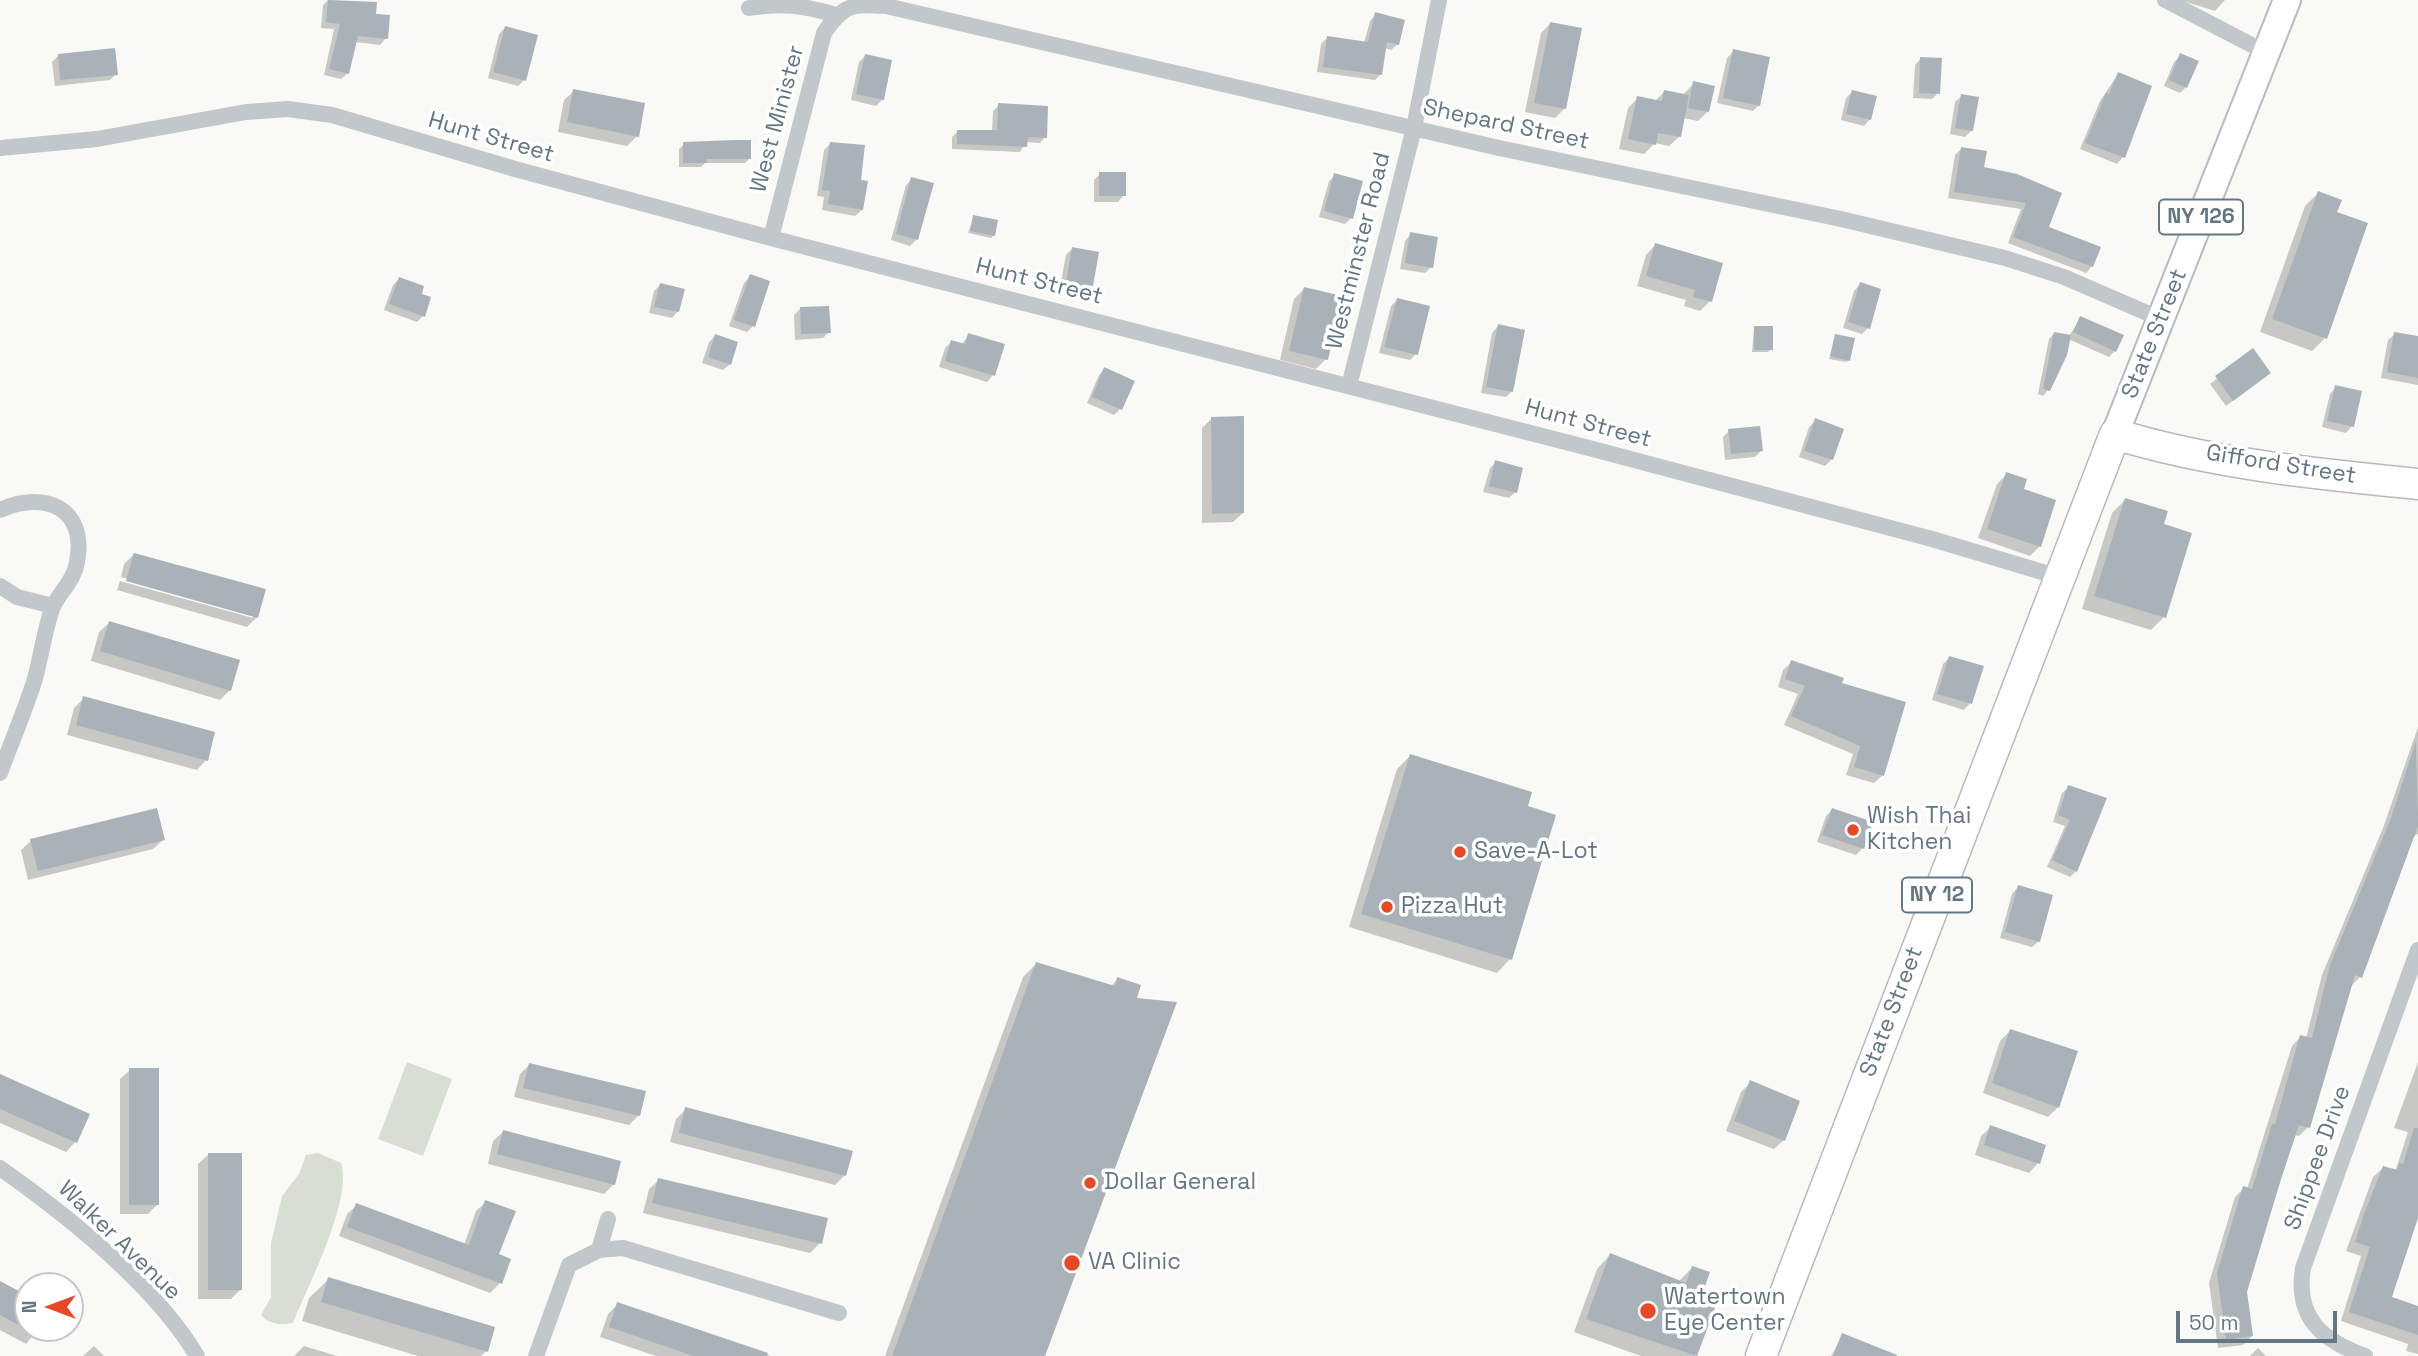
<!DOCTYPE html>
<html>
<head>
<meta charset="utf-8">
<style>
	body { margin:0 }
	#map { position:relative; width:2418px; height:1356px; overflow:hidden; background:#f9f9f6; font-family:"Space Grotesk",sans-serif }
	canvas { display:block }
	.north { position:absolute; left:14px; top:1272px; width:70px; height:70px; box-sizing:border-box; background:#fff; border:2px solid #c1c8cd; border-radius:50%; rotate:270deg; font-size:19px; font-weight:700; line-height:28px; text-align:center; color:#637682 }
	.north::after { content:''; display:block; margin:auto; width:24px; height:32px; background:#e94826; clip-path:polygon(50% 0,100% 100%,50% 72%,0 100%) }
	.scale { position:absolute; left:2176px; top:1311px; width:161px; height:32px; box-sizing:border-box; border:4px solid #637682; border-top:0; padding-left:9px; font-size:21px; line-height:24px; white-space:nowrap; color:#637682; -webkit-text-stroke:5px #fff; paint-order:stroke }
</style>
</head>
<body>
<div id="map">
<canvas width="2418" height="1356"></canvas>
<div class="north">N</div>
<div class="scale">50 m</div>
</div>
<script>
const context = document.querySelector('canvas').getContext('2d');
context.lineJoin = 'round';
function fill(path, color) { context.fillStyle = color; context.fill(path, 'evenodd'); }
function stroke(path, color, width, dash) { context.strokeStyle = color; context.lineWidth = width; context.lineCap = dash ? 'butt' : 'round'; context.setLineDash(dash || []); context.stroke(path); }
function drawText(font, color, halo, rows, align = 'center') {
  context.font = font + ' "Space Grotesk",sans-serif'; context.lineWidth = 7; context.setLineDash([]); context.textBaseline = 'middle'; context.strokeStyle = halo; context.fillStyle = color; for (const [text, x, y, turn = 0] of rows) {
    context.save(); context.translate(x, y); context.rotate((+turn || 0) * Math.PI / 180); context.textAlign = isNaN(turn) ? turn : align; if (halo) context.strokeText(text, 0, 0); context.fillText(text, 0, 0); context.restore();
  }
}
fill(new Path2D(`
	M407,1062L452,1079L423,1156L378,1139Z
	M318,1153L341,1163C353,1199 308,1286 293,1323C280,1325 270,1325 261,1315L271,1297V1243L282,1196L299,1174L306,1155Z`), '#d9ded5');
fill(new Path2D(`
	M328,0L375,3L374,15L386,38L380,45L355,42L348,73L341,79L324,75L334,29L321,28L323,5Z
	M2180,0H2225L2215,11Z
	M1376,14L1398,44L1391,50L1385,48L1381,74L1375,80L1317,72L1321,44L1327,38L1364,43L1370,21Z
	M1550,24L1565,108L1555,118L1525,112L1541,33Z
	M505,28L524,80L518,86L488,78L499,34Z
	M1734,51L1759,105L1753,111L1717,103L1727,58Z
	M58,56L116,74L110,80L55,86L52,62Z
	M865,56L882,100L876,106L851,100L859,62Z
	M2181,56L2186,87L2180,93L2164,86L2174,62Z
	M1921,58L1938,93L1932,99L1913,98L1915,65Z
	M2118,74L2149,87L2123,157L2117,164L2080,149L2100,101Z
	M1694,83L1708,111L1698,121L1683,118L1679,137L1669,146L1655,143L1644,154L1619,149L1628,108L1638,98L1655,101L1665,91L1683,95Z
	M574,91L637,136L627,146L558,132L564,100Z
	M1852,92L1870,119L1864,126L1841,120L1846,98Z
	M1962,96L1972,130L1965,137L1950,134L1955,102Z
	M999,105L1045,137L1040,143L1026,142L1020,152L952,149V137L958,131H992L993,111Z
	M831,143L859,181L862,210L855,216L822,210L824,197L817,196L824,150Z
	M684,144L750,158L745,163H705L701,167H679V149Z
	M1961,149L1982,169L2017,175L2046,228L2092,266L2086,273L2008,243L2021,209L1948,198L1955,155Z
	M1100,174L1124,195L1118,202H1094V180Z
	M1335,175L1351,218L1345,224L1319,217L1329,181Z
	M912,179L917,239L910,246L891,240L906,185Z
	M2318,193L2335,213L2325,338L2312,351L2260,332L2305,206Z
	M974,217L994,235L991,238L968,233Z
	M1411,234L1431,267L1425,273L1400,269L1405,241Z
	M1655,245L1710,301L1700,311L1684,306L1686,300L1637,286L1646,255Z
	M1072,249L1091,286L1085,292L1060,287L1066,255Z
	M750,276L753,326L747,332L729,326L744,283Z
	M399,279L419,295L423,316L417,322L384,310L393,285Z
	M1860,284L1868,328L1862,334L1843,328L1854,291Z
	M660,285L678,311L672,318L649,313L654,291Z
	M1304,289L1326,359L1316,369L1280,360L1294,299Z
	M1397,300L1416,354L1410,360L1379,353L1391,306Z
	M800,309L829,332L823,338L795,340L794,315Z
	M2081,318L2115,351L2109,357L2068,339L2048,390L2043,396L2038,394L2049,339L2054,333L2069,336Z
	M1498,326L1512,391L1506,397L1481,393L1492,333Z
	M1754,328L1771,349L1768,352H1752Z
	M2395,334L2418,338V385L2381,378L2388,340Z
	M969,335L993,375L987,382L939,367L945,348L951,342L961,345Z
	M715,336L730,364L723,370L702,363L709,342Z
	M1836,336L1849,360L1846,362L1829,359Z
	M2253,351L2262,379L2226,406L2210,384Z
	M1105,369L1120,409L1114,415L1087,403L1099,375Z
	M2336,387L2352,426L2346,433L2322,427L2330,394Z
	M1212,418L1243,513L1233,522L1202,523V428Z
	M1816,420L1841,430L1831,460L1825,466L1799,457L1809,427Z
	M1729,431L1761,451L1755,457L1725,460L1723,437Z
	M1496,462L1515,492L1509,498L1483,492L1490,468Z
	M2007,474L2022,490L2040,546L2030,556L1978,538L1997,484Z
	M2125,500L2162,525L2164,617L2151,630L2082,609L2112,513Z
	M134,554L264,591L257,617L247,627L117,590L120,581L253,618V614L121,577L124,564Z
	M109,623L230,690L220,700L91,661L99,632Z
	M1949,658L1970,703L1964,710L1932,700L1943,664Z
	M1792,662L1840,684L1883,775L1874,783L1846,775L1853,754L1784,725L1798,694L1778,687L1783,670Z
	M84,698L206,760L197,770L67,735L74,708Z
	M2418,727V834L2412,837L2360,977L2351,986L2308,1127L2299,1136L2295,1135L2245,1292L2252,1336L2243,1345L2218,1348L2209,1283L2235,1197L2244,1188L2247,1189L2292,1046L2300,1037L2306,1038L2322,975L2383,828Z
	M1410,756L1526,808L1510,959L1497,973L1349,927L1397,769Z
	M2069,787L2076,871L2070,877L2047,867L2065,826L2053,822L2062,793Z
	M1832,810L1871,823L1862,849L1856,855L1817,842L1826,816Z
	M163,840L153,849L28,880L21,850L31,841Z
	M2018,887L2039,941L2032,947L2000,938L2012,894Z
	M1036,964L1111,986L1118,979L1043,1356H885L1023,977Z
	M2010,1031L2058,1107L2048,1117L1983,1093L2000,1041Z
	M2418,1062V1212L2389,1298L2418,1308V1354L2406,1351L2408,1344L2341,1321L2361,1256L2346,1251L2373,1177L2383,1168L2396,1169L2408,1132L2394,1128Z
	M529,1065L639,1115L629,1125L514,1097L520,1074Z
	M130,1070L158,1204L148,1214H120V1079Z
	M0,1076L87,1115L75,1142L66,1152L0,1123Z
	M1751,1082L1784,1140L1774,1149L1726,1131L1741,1092Z
	M686,1109L845,1175L835,1185L670,1142L676,1119Z
	M1991,1127L2038,1163L2029,1173L1975,1155L1981,1136Z
	M503,1132L614,1184L604,1194L488,1164L493,1141Z
	M208,1155L240,1290L231,1299H198V1164Z
	M659,1180L820,1243L810,1253L643,1213L649,1189Z
	M486,1202L500,1283L490,1293L339,1236L347,1214L357,1205L464,1245L476,1211Z
	M1610,1255L1678,1282L1692,1268L1699,1296L1715,1301L1695,1356H1641L1574,1332L1597,1269Z
	M329,1279L486,1351L481,1356H418L302,1321L309,1298Z
	M0,1283L28,1298V1328H39L26,1344L0,1330Z
	M618,1304L771,1356H656L600,1337L608,1314Z
	M1843,1335L1873,1356H1831Z
	M94,1346L104,1356H83Z
	M304,1346L337,1356H294Z
	M2258,1348L2266,1356H2250Z`), '#0003');
fill(new Path2D(`
	M328,0L377,2L376,14L390,15L388,39L358,36L349,74L329,69L340,24L326,22Z
	M1375,12L1405,20L1399,45L1387,42L1382,75L1323,67L1327,36L1368,42Z
	M1550,22L1582,28L1566,109L1534,103Z
	M505,26L538,35L526,81L493,72Z
	M115,48L118,75L60,80L58,54Z
	M1733,49L1770,57L1760,106L1723,98Z
	M2180,53L2199,61L2187,88L2169,80Z
	M865,54L892,60L884,100L856,94Z
	M1920,57L1942,58L1940,94L1919,93Z
	M2118,72L2152,86L2125,158L2085,143L2106,93L2109,94Z
	M1693,81L1715,86L1709,112L1688,108Z
	M573,89L645,103L639,137L567,122Z
	M1664,90L1689,95L1681,137L1658,133L1656,145L1628,139L1637,96L1662,101Z
	M1852,90L1877,96L1871,120L1846,114Z
	M1961,94L1979,97L1973,131L1955,128Z
	M998,103L1048,106L1047,138L1028,137L1027,147L957,144V130H997Z
	M735,140H751V159H707V163H683V142Z
	M830,142L865,145L861,180L868,181L863,210L828,204L830,191L822,190Z
	M1961,147L1987,151L1984,167L2017,174L2062,193L2049,227L2101,247L2093,267L2013,237L2026,203L1954,192Z
	M1099,172H1126V196H1099Z
	M1334,173L1363,181L1353,219L1324,211Z
	M911,177L934,183L918,240L896,234Z
	M2318,191L2342,200L2337,212L2368,223L2327,339L2272,319Z
	M973,215L998,220L995,236L970,231Z
	M1410,232L1438,237L1433,268L1405,263Z
	M1655,243L1723,263L1712,302L1693,297L1695,290L1646,276Z
	M1072,247L1099,252L1093,286L1066,282Z
	M750,274L770,281L755,327L734,320Z
	M399,277L424,286L422,294L431,297L425,317L389,304Z
	M1860,282L1881,289L1870,329L1848,322Z
	M660,283L685,289L679,312L654,307Z
	M1304,287L1342,296L1328,360L1289,351Z
	M1397,298L1430,306L1418,355L1384,347Z
	M829,306L831,333L801,334L800,307Z
	M2080,316L2124,335L2116,352L2073,332Z
	M1498,324L1525,330L1513,392L1486,387Z
	M1754,326H1773V350H1754Z
	M2054,332L2071,335L2067,355L2050,391L2043,389Z
	M2394,332L2418,336V378L2387,372Z
	M968,333L1005,344L995,376L945,361L951,340L965,344Z
	M715,334L738,342L731,365L708,357Z
	M1835,334L1855,338L1850,361L1830,356Z
	M2253,348L2271,373L2233,401L2215,376Z
	M1104,367L1135,381L1122,410L1092,397Z
	M2335,385L2362,391L2354,427L2327,421Z
	M1244,416V513L1212,514L1211,417Z
	M1815,418L1844,429L1833,460L1804,451Z
	M1760,426L1763,451L1731,454L1728,429Z
	M1495,460L1523,468L1517,493L1489,486Z
	M2006,472L2027,479L2024,489L2056,500L2041,547L1987,529Z
	M2125,498L2168,511L2164,524L2192,533L2166,618L2094,596Z
	M134,553L266,589L258,618L126,581Z
	M109,621L240,660L231,691L100,651Z
	M1949,656L1984,666L1972,704L1937,694Z
	M1791,660L1844,678L1842,683L1906,702L1884,776L1854,767L1860,746L1791,716L1805,686L1785,679Z
	M83,696L215,732L208,761L76,725Z
	M2416,741L2418,826L2362,978L2355,975L2310,1128L2299,1125L2281,1179L2247,1292L2253,1336L2226,1340L2217,1273L2243,1186L2252,1189L2272,1124H2275L2300,1035L2312,1038L2330,965L2391,818Z
	M1410,754L1532,792L1528,806L1556,815L1512,960L1361,914Z
	M2068,785L2107,798L2077,872L2052,860L2070,820L2058,815Z
	M157,808L165,840L38,871L30,839Z
	M1832,808L1873,822L1864,849L1822,835Z
	M2018,885L2053,895L2040,942L2005,932Z
	M1036,962L1115,986L1117,977L1141,985L1137,998L1177,1002L1045,1356H892Z
	M2010,1029L2078,1051L2059,1108L1992,1083Z
	M529,1063L646,1091L640,1116L523,1088Z
	M129,1068H159V1205H129Z
	M0,1074L90,1114L77,1143L0,1109Z
	M1750,1080L1800,1101L1785,1141L1734,1121Z
	M685,1107L853,1151L846,1176L679,1133Z
	M1990,1125L2046,1145L2040,1164L1984,1145Z
	M2414,1128H2418V1218L2392,1297L2418,1306V1335L2349,1312L2370,1247L2355,1242L2364,1214L2383,1166L2397,1170L2399,1163L2403,1164Z
	M503,1130L621,1161L615,1185L497,1154Z
	M208,1153H242V1290H208Z
	M658,1178L828,1218L822,1244L652,1203Z
	M485,1200L516,1211L499,1254L511,1259L502,1284L347,1227L356,1203L469,1245Z
	M1610,1253L1686,1283L1692,1266L1710,1272L1702,1295L1718,1300L1697,1356L1586,1319Z
	M328,1277L495,1327L488,1352L321,1302Z
	M0,1281L28,1296V1330L0,1315Z
	M617,1302L768,1353L767,1356H693L609,1327Z
	M1842,1333L1897,1355V1356H1833Z`), '#a9b2b8');
const primary = new Path2D(`
	M2115,434L2287,0`);
const highway = new Path2D(`
	M1761,1356L2115,434C2212,464 2318,474 2418,484`);
stroke(primary, '#b5bbbf', 30);
stroke(highway, '#b5babd', 33);
stroke(new Path2D(`
	M2165,0L2267,53
	M749,8C782,2 805,6 836,15
	M0,148L97,139L246,112L288,109L332,115L515,169L771,238L1589,448L1932,539L2059,577
	M771,238L824,33C844,4 852,4 886,6L1499,148L1841,219L2005,258L2064,277L2161,319
	M1349,386L1414,128L1439,0
	M0,510C44,490 87,507 77,562C74,582 58,593 52,609C44,632 41,658 34,682C24,713 11,743 0,773
	M0,586L17,597L53,606
	M0,1168C68,1216 154,1284 197,1356
	M599,1250L623,1248L839,1313
	M536,1356L569,1265L599,1250L608,1219
	M2365,1356C2321,1340 2295,1317 2303,1268L2418,950`), '#c2c7cb', 16);
stroke(primary, '#fff', 26);
stroke(highway, '#fff', 30);
for (const [x, y, r, color] of [
	[1853,830,7,"#e94826"],
	[1460,852,7,"#e94826"],
	[1387,907,7,"#e94826"],
	[1090,1183,7,"#e94826"],
	[1072,1263,9,"#e94826"],
	[1648,1311,9,"#e94826"]
]) { const dot = new Path2D(); dot.arc(x, y, r, 0, 2 * Math.PI); context.fillStyle = color; context.fill(dot); stroke(dot, '#fff', 2.5); }
for (const [x, y, w] of [
	[2201,217,84],
	[1937,895,70]
]) { const box = new Path2D(); box.roundRect(x - w / 2, y - 17.5, w, 35, 5); context.fillStyle = '#fff'; context.fill(box); stroke(box, '#637682', 2); }
drawText('bold 21px', '#637682', null, [
	["NY 126",2201,217],
	["NY 12",1937,895]
]);
drawText('23px', '#637682', '#fff', [
	["West Minister",778,119,-75],
	["Shepard Street",1506,125,12],
	["Hunt Street",491,138,16],
	["Westminster Road",1359,251,-76],
	["Hunt Street",1039,282,14],
	["State Street",2155,334,-68],
	["Hunt Street",1588,424,15],
	["Gifford Street",2281,465,9],
	["State Street",1892,1012,-69],
	["Shippee Drive",2318,1158,-70],
	["Walker Avenue",119,1241,44]
]);
drawText('23px', '#637682', '#fff', [
	["Wish Thai",1867,817],
	["Kitchen",1867,843],
	["Save-A-Lot",1474,852],
	["Pizza Hut",1401,907],
	["Dollar General",1104,1183],
	["VA Clinic",1088,1263],
	["Watertown",1664,1298],
	["Eye Center",1664,1324]
], 'left');
</script>
</body>
</html>
